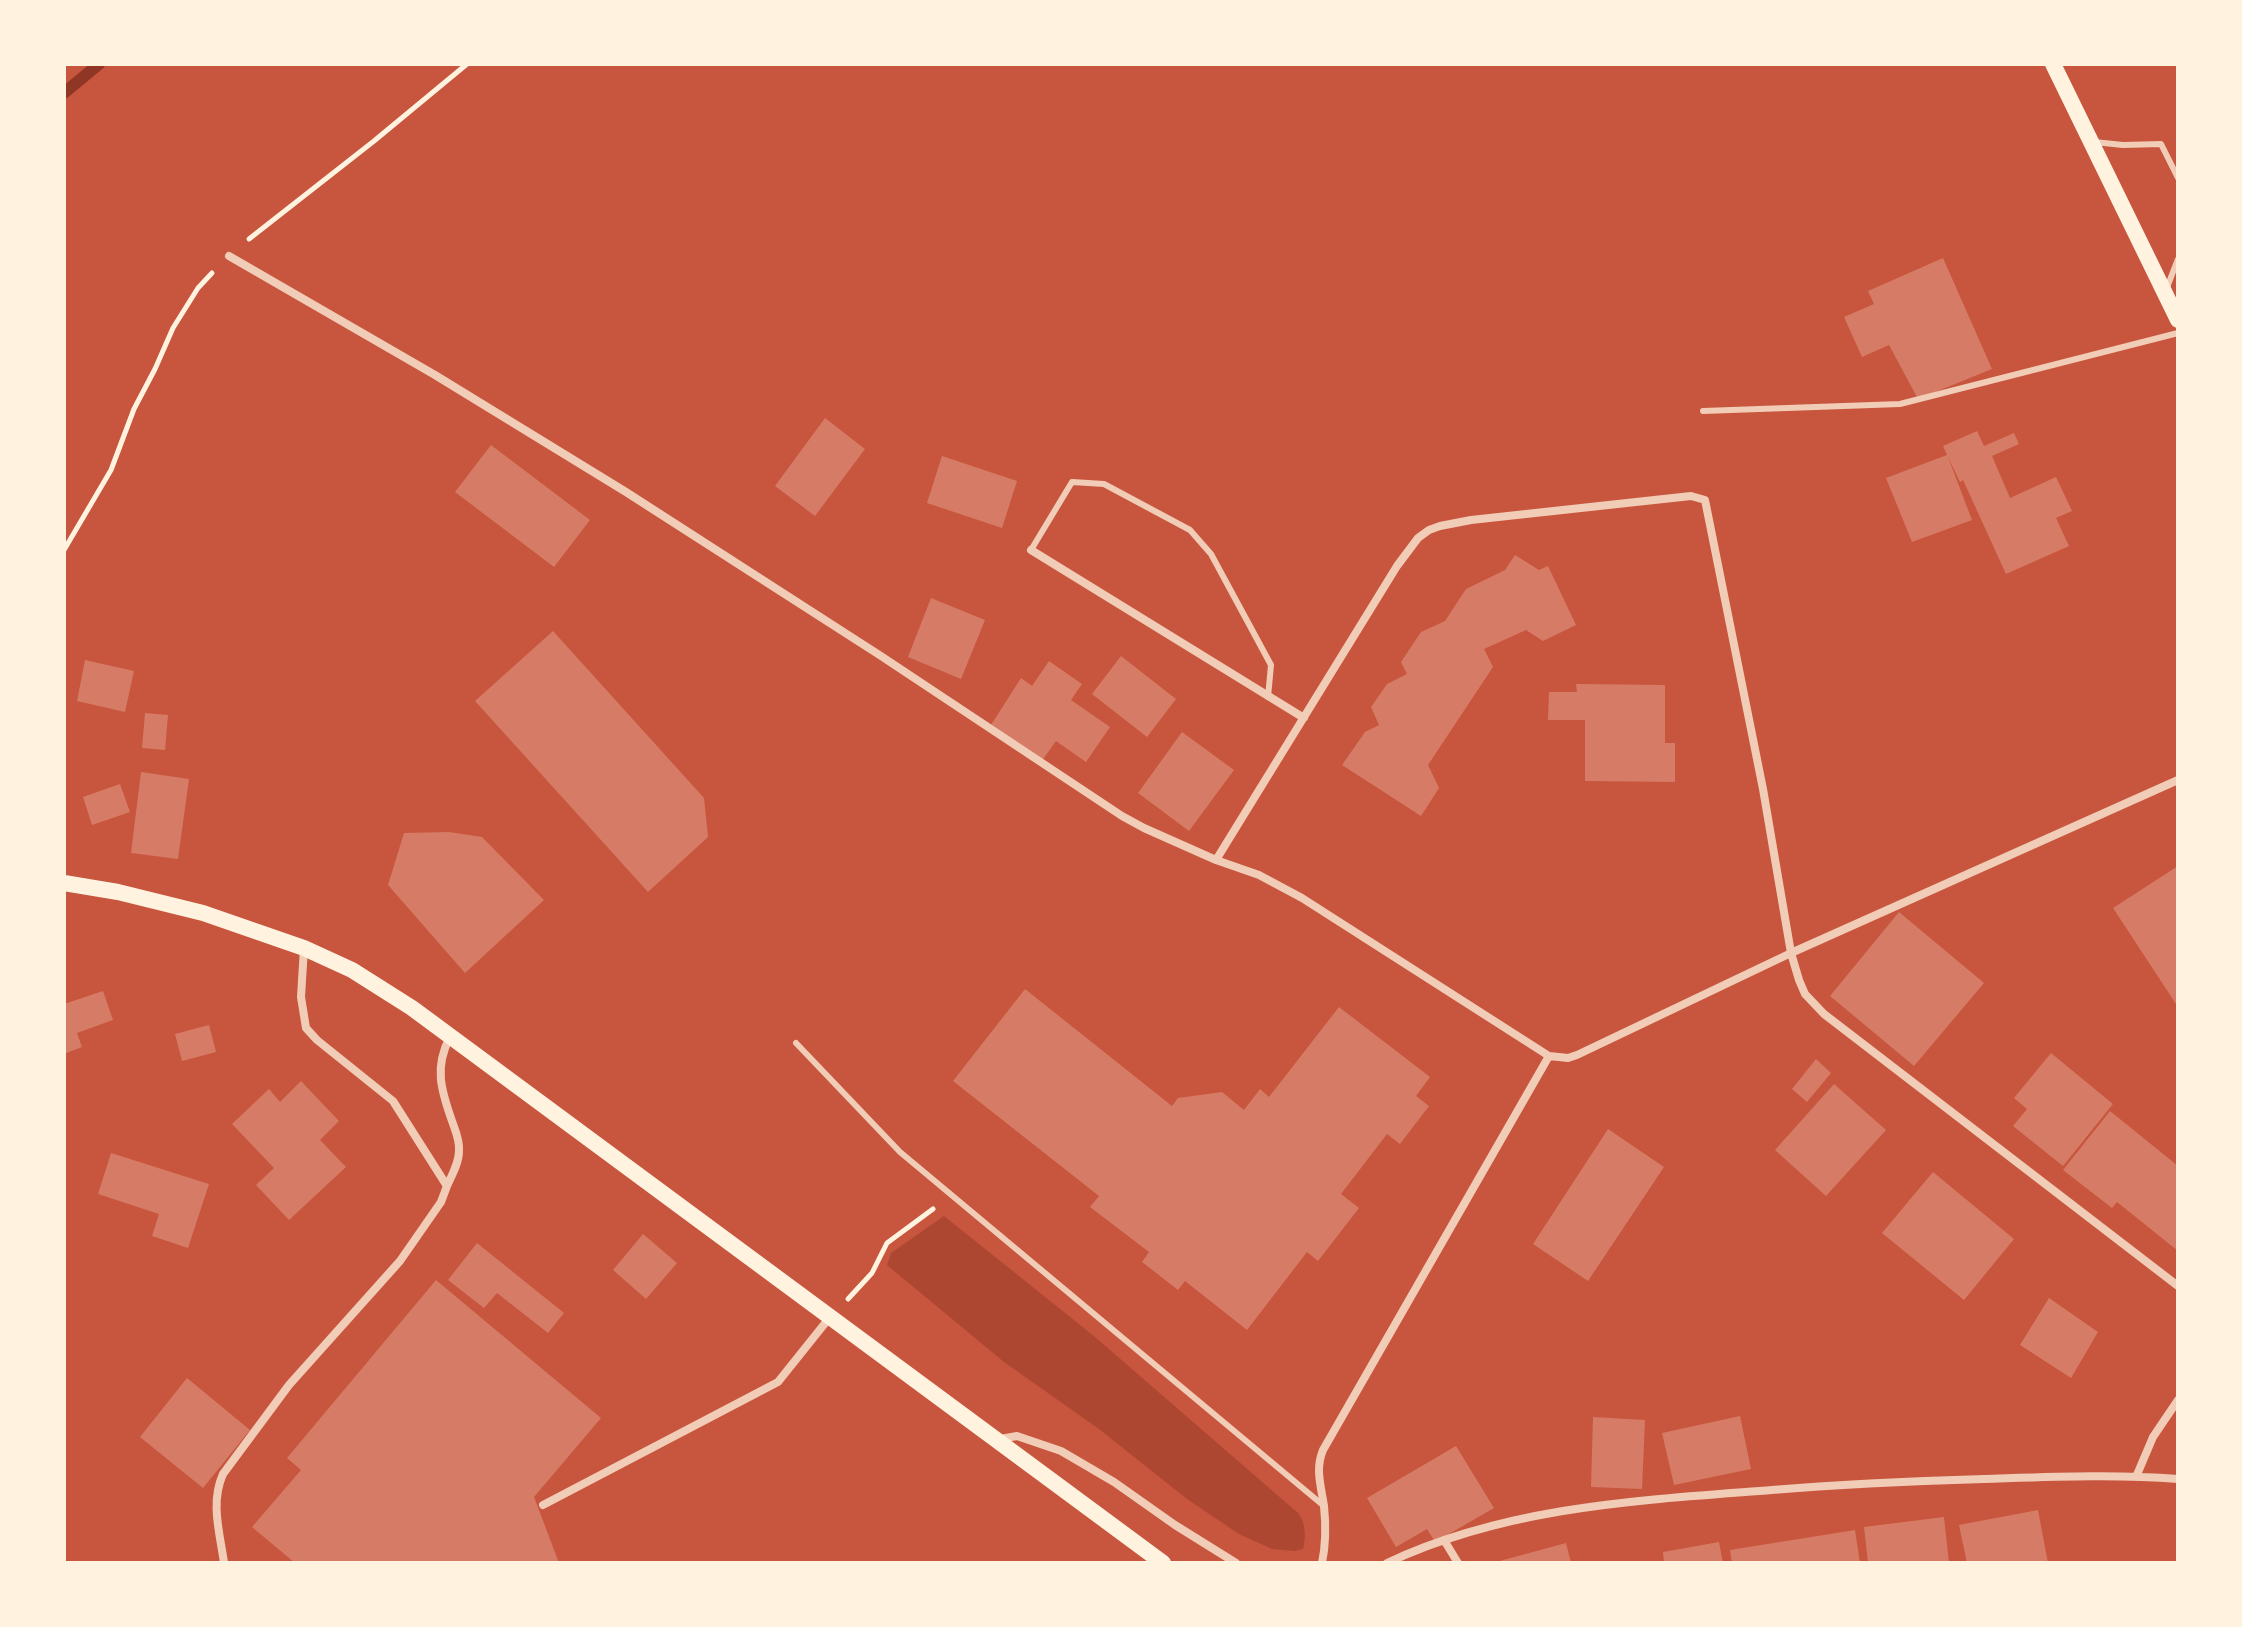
<!DOCTYPE html>
<html>
<head>
<meta charset="utf-8">
<style>
	body { margin:0 }
	#map { position:relative; width:2242px; height:1627px; overflow:hidden; background:#c8553d; font-family:Montserrat,sans-serif }
	canvas { display:block }
	.frame { position:absolute; inset:0; border:66px solid #fff3e0; pointer-events:none }
</style>
</head>
<body>
<div id="map">
<canvas width="2242" height="1627"></canvas>
<div class="frame"></div>
</div>
<script>
const context = document.querySelector('canvas').getContext('2d');
context.lineJoin = 'round';
function fill(path, color) { context.fillStyle = color; context.fill(path, 'evenodd'); }
function stroke(path, color, width, dash) { context.strokeStyle = color; context.lineWidth = width; context.lineCap = dash ? 'butt' : 'round'; context.setLineDash(dash || []); context.stroke(path); }
fill(new Path2D(`
	M944,1216L1095,1337L1298,1513C1306,1522 1306,1538 1303,1549L1295,1551L1272,1549L1239,1534L1187,1499L1099,1429L1004,1362L887,1265L891,1253Z`), '#ae4732');
stroke(new Path2D(`
	M64,93L99,64`), '#8f3625', 12);
fill(new Path2D(`
	M1943,258L1992,369L1918,399L1889,345L1862,357L1844,317L1874,304L1868,291Z
	M825,418L865,449L815,516L775,486Z
	M1977,431L1984,446L2014,433L2019,444L1992,456L2010,498L2056,477L2072,511L2056,518L2069,546L2006,574L1963,480L1960,482L1948,457L1972,520L1912,542L1886,478L1947,455L1943,446Z
	M491,445L590,520L554,567L455,492Z
	M942,456L1017,481L1002,528L927,503Z
	M1515,555L1539,570L1548,566L1576,625L1543,641L1526,630L1484,649L1493,667L1428,765L1439,788L1421,816L1342,765L1365,732L1379,725L1371,707L1387,684L1407,674L1401,662L1421,632L1445,621L1466,589L1505,570Z
	M931,598L985,620L961,679L908,657Z
	M553,631L704,798L708,837L648,892L475,701Z
	M1121,656L1176,699L1147,737L1092,694Z
	M85,660L134,671L125,712L77,701Z
	M1049,661L1082,684L1071,700L1110,727L1086,762L1056,741L1041,762L989,728L1021,678L1032,686Z
	M1576,684L1665,685V743H1675V782L1585,781V720H1548L1549,692H1577Z
	M145,713L168,715L165,750L142,748Z
	M1182,732L1234,770L1189,831L1138,793Z
	M141,772L189,779L178,859L131,853Z
	M120,784L130,812L92,825L83,797Z
	M449,832L482,837L544,900L465,973L388,885L404,833Z
	M2178,866V1007L2113,908Z
	M1899,912L1984,983L1914,1066L1830,996Z
	M1025,989L1172,1106L1178,1098L1222,1092L1244,1110L1260,1089L1269,1097L1339,1007L1430,1077L1416,1096L1429,1106L1400,1144L1387,1134L1341,1194L1359,1208L1318,1261L1307,1252L1247,1330L1185,1281L1178,1290L1142,1262L1149,1252L1090,1207L1099,1196L953,1081Z
	M103,991L113,1020L77,1033L82,1047L64,1054V1004Z
	M209,1025L216,1052L182,1061L175,1034Z
	M2051,1053L2113,1104L2063,1166L2013,1126L2027,1109L2014,1098Z
	M1816,1059L1831,1073L1807,1102L1792,1089Z
	M301,1081L339,1121L320,1140L346,1167L289,1220L256,1185L274,1168L232,1124L269,1089L280,1102Z
	M1834,1084L1886,1130L1826,1196L1775,1150Z
	M2110,1111L2178,1166V1251L2117,1202L2112,1208L2063,1170Z
	M1608,1129L1664,1167L1588,1281L1533,1244Z
	M111,1153L209,1184L188,1248L152,1236L159,1214L98,1194Z
	M1933,1172L2014,1239L1964,1300L1882,1233Z
	M643,1234L677,1263L646,1299L613,1270Z
	M477,1243L564,1313L548,1333L497,1293L484,1308L448,1280Z
	M436,1280L601,1418L534,1497L559,1563H295L252,1527L301,1470L287,1458Z
	M2049,1298L2098,1332L2071,1378L2020,1345Z
	M187,1378L250,1430L203,1488L140,1437Z
	M1740,1416L1751,1469L1674,1485L1662,1433Z
	M1593,1417L1645,1420L1642,1489L1591,1487Z
	M1456,1446L1494,1508L1435,1542L1427,1529L1396,1547L1367,1498Z
	M2038,1510L2048,1563H1967L1959,1525Z
	M1944,1517L1949,1563H1868L1864,1527Z
	M1855,1530L1860,1563H1732L1730,1550Z
	M1719,1542L1723,1563H1664L1663,1552Z
	M1566,1543L1571,1563H1496V1562Z`), '#d67c66');
stroke(new Path2D(`
	M249,239L374,141L467,64
	M64,550L111,470L134,409L155,369L173,328L198,288L212,273
	M848,1299L872,1273L887,1243L933,1209`), '#fff3e0', 5);
stroke(new Path2D(`
	M2094,142L2123,145L2161,144L2178,178
	M2166,290L2178,259
	M1703,411L1900,404L2178,333
	M1031,550L1072,482L1104,484L1190,530L1211,554L1271,665L1268,697
	M796,1043L900,1152L1324,1506`), '#f1ccb7', 6);
stroke(new Path2D(`
	M229,256L435,375L626,492L881,656L1122,816L1144,828L1216,860L1259,875L1302,898L1549,1056
	M1031,550L1304,718
	M1216,860L1397,566L1418,538L1429,530L1440,526L1471,520L1691,496L1705,500L1763,789L1791,953L1799,980L1805,994L1824,1014L2178,1286
	M447,1186C452,1175 459,1163 459,1151C460,1140 455,1130 452,1121C441,1090 434,1067 450,1037
	M1000,1439L1017,1436L1061,1451L1114,1482L1175,1525L1236,1563
	M2136,1477L2153,1437L2178,1400
	M543,1505L778,1382L830,1317
	M1444,1540L1458,1563
	M224,1563C220,1533 210,1503 223,1474L289,1385L400,1261L441,1202L447,1186L393,1101L317,1040L306,1028L301,997L304,948
	M1322,1563C1326,1544 1326,1525 1324,1506C1321,1486 1315,1469 1323,1450L1549,1056L1568,1058L1577,1055L1791,953L2178,780
	M1387,1563C1508,1506 1642,1500 1772,1490C1843,1484 1913,1481 1984,1479C2049,1477 2114,1474 2178,1479`), '#f1ccb7', 8);
stroke(new Path2D(`
	M2053,64L2178,320
	M64,883L118,892L203,913L304,948L352,970L412,1008L1163,1563`), '#fff3e0', 16);
</script>
</body>
</html>
